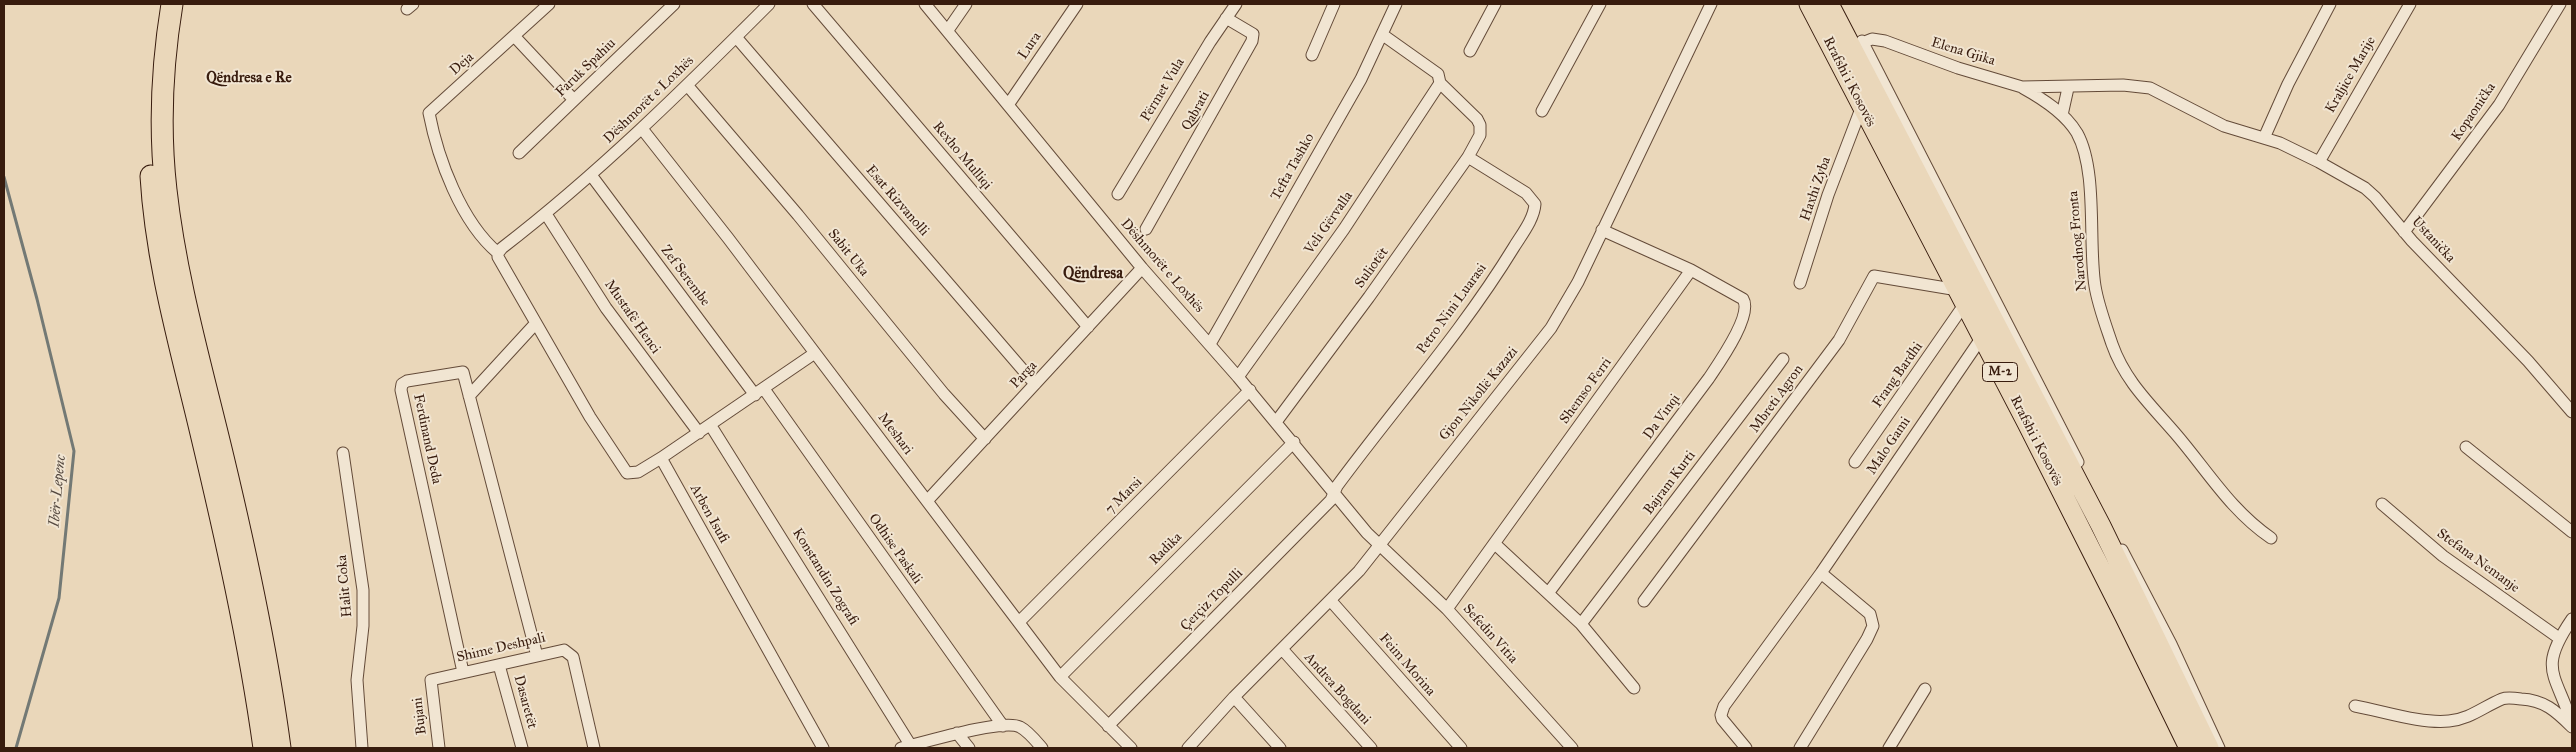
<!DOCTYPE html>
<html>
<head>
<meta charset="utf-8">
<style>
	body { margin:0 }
	#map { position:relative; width:2576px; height:752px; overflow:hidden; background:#ead7ba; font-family:"IM FELL Great Primer",serif }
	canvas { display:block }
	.frame { position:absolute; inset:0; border:5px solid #381c0e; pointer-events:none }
</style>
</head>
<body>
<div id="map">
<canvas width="2576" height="752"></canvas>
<div class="frame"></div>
</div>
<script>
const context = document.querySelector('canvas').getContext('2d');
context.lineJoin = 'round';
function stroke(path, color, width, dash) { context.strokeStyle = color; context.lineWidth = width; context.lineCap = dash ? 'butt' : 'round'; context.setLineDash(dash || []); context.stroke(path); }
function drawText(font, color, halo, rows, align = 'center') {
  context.font = font + ' "IM FELL Great Primer",serif'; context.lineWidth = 4; context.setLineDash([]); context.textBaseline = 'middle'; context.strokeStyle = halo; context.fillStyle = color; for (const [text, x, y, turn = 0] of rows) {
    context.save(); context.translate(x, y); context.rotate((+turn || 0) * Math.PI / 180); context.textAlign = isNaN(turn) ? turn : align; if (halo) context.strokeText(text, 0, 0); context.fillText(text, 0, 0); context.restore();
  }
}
stroke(new Path2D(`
	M4,177L37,299L74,451L59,598L16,748`), '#737975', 3);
const minor = new Path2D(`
	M769,4C683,90 598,174 502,248L498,253V257L590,417L627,473L638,472L661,458L815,353
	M813,4L1088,327
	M925,4L1142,268L1238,377L1367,533L1447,609L1572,748
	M407,9L413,4
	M948,30L966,4
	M515,37L574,100
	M736,37L1035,384
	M1862,41L2078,462
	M1852,47L1872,39L1885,41L1958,68L2022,87L2123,85L2150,88L2224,126L2280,143L2319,162L2365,188L2375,197L2412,241L2528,361L2572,412
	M1470,51L1495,4
	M1312,55L1334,4
	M687,85L798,215L944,394L985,439
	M2023,88C2043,99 2065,113 2077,133C2098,171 2088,243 2095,286C2098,305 2106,326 2112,344C2125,381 2150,404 2175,433C2207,470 2230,510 2271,538
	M1008,105L1077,4
	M1542,111L1600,4
	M2062,115L2068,88
	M643,130L728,238L1060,677L1131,748
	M2264,138L2288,84L2330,4
	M519,153L674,4
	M2319,162L2410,4
	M591,175L755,395
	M1118,194L1210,42L1236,4
	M546,214L606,308L699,433
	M1146,229L1252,41L1253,34L1226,18
	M2404,232L2499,105L2560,4
	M498,253C461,222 438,159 429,113L549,4
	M1800,283L1828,195L1862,106
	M1210,344L1361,79L1396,4
	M1238,377L1344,229L1440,83
	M764,389L1003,726
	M469,396L536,323
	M1276,422L1369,297L1468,157L1480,135V125L1477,119L1440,83L1438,74L1383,35
	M711,426L911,746
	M2466,447L2572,532
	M343,453L363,590V626L357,680L362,748
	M661,458L823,748
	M1855,462L1964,305
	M927,501L1142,268
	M2382,504L2443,556L2559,638
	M1495,544L1581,624L1634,688
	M2122,550L2171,644L2219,748
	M1549,592L1709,378C1719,363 1753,315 1743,299L1691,270L1602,230
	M1331,601L1461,748
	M1644,601L1839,340L1874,276L1958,290
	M1447,609L1691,270
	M2572,619C2537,670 2556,673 2572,724
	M1019,622L1250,390
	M1581,624L1783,359
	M1282,649L1371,748
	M499,665L522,748
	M463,672L401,390L402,384L407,381L463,372L537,656
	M1060,677L1294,442
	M1234,697L1280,748
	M2355,706C2383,711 2421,724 2449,721C2470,719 2483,707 2502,699C2507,697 2514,698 2521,699C2544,700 2556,711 2572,727
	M1108,726L1331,500L1337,486C1396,406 1462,332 1514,247C1522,234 1534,219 1535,204L1526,193L1468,157
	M957,733L969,748
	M439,748L431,680L564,650L573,657L594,748
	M901,748C922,743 1003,718 1020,727C1028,731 1036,741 1042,748
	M1188,748L1234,697L1359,571L1551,328L1578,282L1711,4
	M1746,748L1722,719L1721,715L1724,706L1821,573L1982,337
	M1800,748L1867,639L1873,626L1870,614L1821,573
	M1889,748L1925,689`);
const trunk = new Path2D(`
	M1809,4L2027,423L2125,617L2189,748
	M1829,4L2101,526L2209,748`);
const motorway = new Path2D(`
	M172,4C162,65 159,128 166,190C176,280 202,369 223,457C246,553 267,650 280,748
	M151,176C156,262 180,345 200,429C225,534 249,640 264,748`);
stroke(minor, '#644b39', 13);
stroke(trunk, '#381c0e', 21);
stroke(motorway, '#381c0e', 23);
stroke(minor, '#f1e5d2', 11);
stroke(trunk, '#ead7ba', 19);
stroke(motorway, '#ead7ba', 21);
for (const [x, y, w] of [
	[2000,372,35]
]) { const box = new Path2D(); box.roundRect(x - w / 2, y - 9.5, w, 19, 4); context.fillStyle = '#f1e5d2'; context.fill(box); stroke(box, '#381c0e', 1); }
drawText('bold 12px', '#381c0e', null, [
	["M-2",2000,372]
]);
drawText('14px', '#381c0e', '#f1e5d2', [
	["Lura",1030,46,-56],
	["Elena Gjika",1963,52,17],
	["Deja",462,64,-41],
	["Faruk Spahiu",586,68,-44],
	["Kraljice Marije",2351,75,-60],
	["Rrafshi i Kosovës",1849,82,63],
	["Përmet Vula",1163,90,-59],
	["Dëshmorët e Loxhës",649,100,-44],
	["Qabrati",1196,111,-61],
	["Kopaonička",2474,112,-56],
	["Rexho Mulliqi",962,156,50],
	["Tefta Tashko",1293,167,-61],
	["Haxhi Zyba",1816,189,-71],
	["Esat Rizvanolli",897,201,49],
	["Veli Gërvalla",1329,223,-55],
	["Ustanička",2433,240,47],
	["Narodnog Fronta",2078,241,-95],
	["Sabit Uka",848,253,51],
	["Dëshmorët e Loxhës",1162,266,49],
	["Suliotët",1372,268,-54],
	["Zef Serembe",685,276,53],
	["Petro Nini Luarasi",1452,309,-54],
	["Mustafë Henci",632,317,55],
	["Parga",1024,375,-47],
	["Frang Bardhi",1898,375,-55],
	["Shemso Ferri",1586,391,-54],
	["Gjon Nikollë Kazazi",1479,394,-51],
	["Mbreti Agron",1777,399,-54],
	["Da Vinqi",1662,417,-54],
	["Meshari",895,434,53],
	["Ferdinand Deda",427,439,78],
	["Rrafshi i Kosovës",2036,441,63],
	["Malo Gami",1889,446,-56],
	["Bajram Kurti",1670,483,-53],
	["7 Marsi",1124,496,-45],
	["Arben Isufi",709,514,61],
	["Odhise Paskali",895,549,55],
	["Radika",1166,549,-45],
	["Stefana Nemanje",2478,561,36],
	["Konstandin Zografi",825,577,58],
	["Halit Coka",345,586,-95],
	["Çerçiz Topulli",1212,600,-45],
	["Sefedin Vitia",1490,634,48],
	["Shime Deshpali",501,648,-13],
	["Feim Morina",1407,665,49],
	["Andrea Bogdani",1337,689,48],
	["Dasaretët",525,702,75],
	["Bujani",420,716,-97]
]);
drawText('bold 15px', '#381c0e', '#f1e5d2', [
	["Qëndresa e Re",249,78]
]);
drawText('italic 15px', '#564a41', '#f1e5d2', [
	["Ibër-Lepenc",58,491,-85]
]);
drawText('bold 16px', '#381c0e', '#f1e5d2', [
	["Qëndresa",1093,274]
]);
</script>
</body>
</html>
